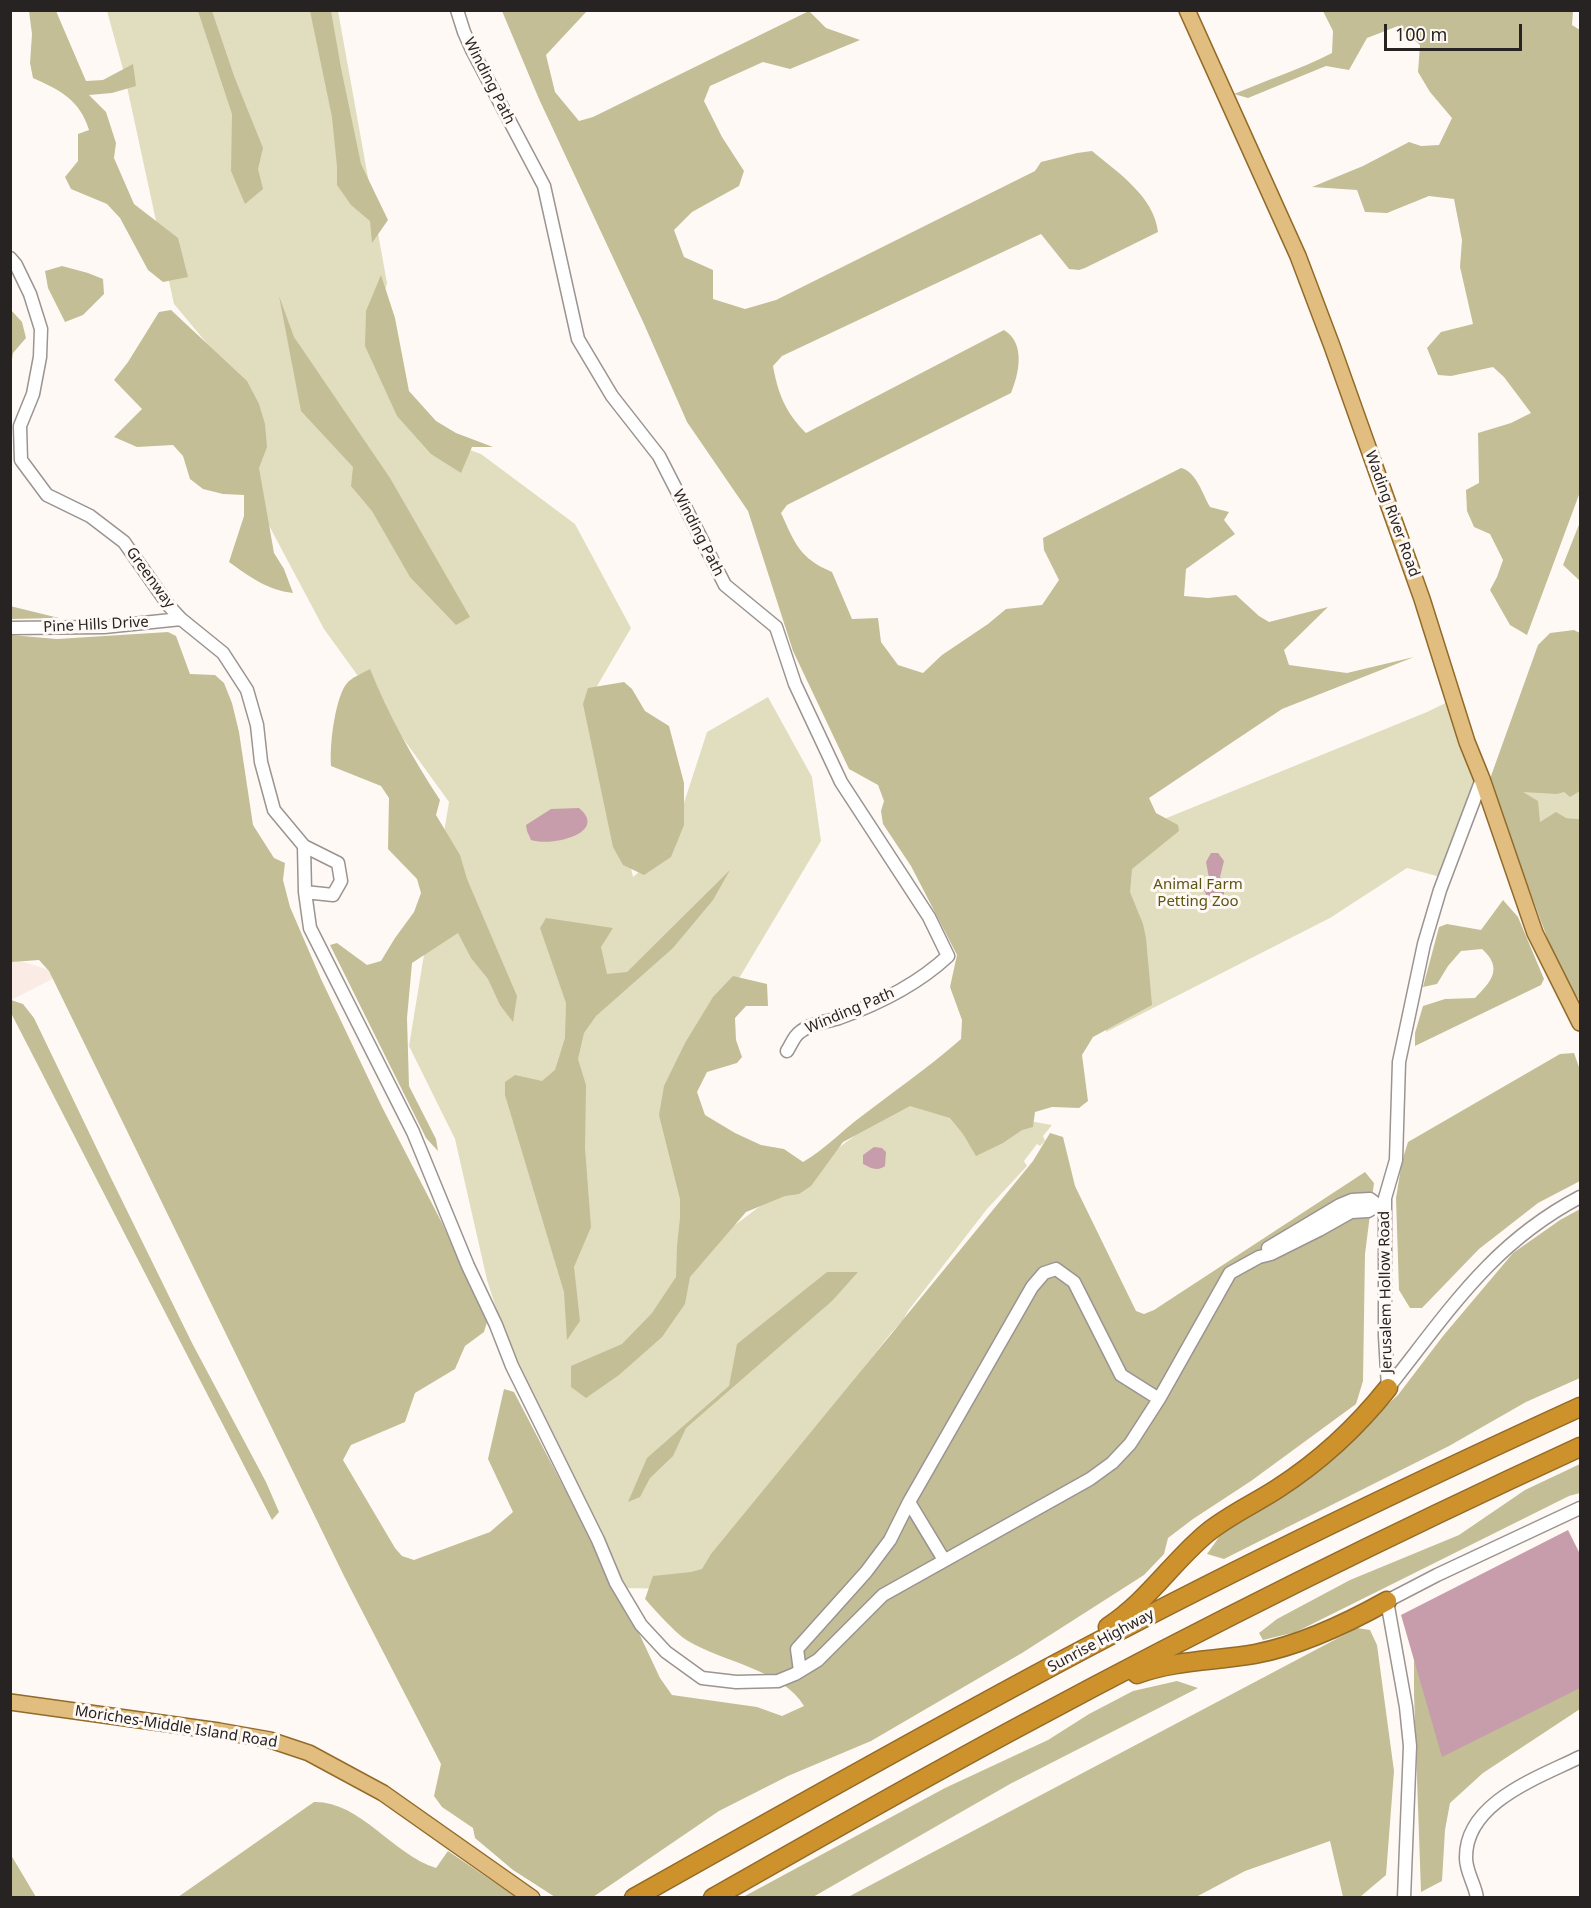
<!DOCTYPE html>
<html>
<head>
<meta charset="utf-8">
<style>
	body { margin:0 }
	#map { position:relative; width:1591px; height:1908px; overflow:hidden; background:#fff9f6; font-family:"Noto Sans",sans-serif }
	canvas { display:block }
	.frame { position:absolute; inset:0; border:12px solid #262322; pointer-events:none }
	.scale { position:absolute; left:1384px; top:24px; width:138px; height:27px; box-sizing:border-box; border:3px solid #262322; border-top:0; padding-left:8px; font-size:18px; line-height:21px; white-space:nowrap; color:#262322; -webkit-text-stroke:4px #fff9f6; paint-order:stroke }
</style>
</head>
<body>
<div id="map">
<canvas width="1591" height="1908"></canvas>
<div class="frame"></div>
<div class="scale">100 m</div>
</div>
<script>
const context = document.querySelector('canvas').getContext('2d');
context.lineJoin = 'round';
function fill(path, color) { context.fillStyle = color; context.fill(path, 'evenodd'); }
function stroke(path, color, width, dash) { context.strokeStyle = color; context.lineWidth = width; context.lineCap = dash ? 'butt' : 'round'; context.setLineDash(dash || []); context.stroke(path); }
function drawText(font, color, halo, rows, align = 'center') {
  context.font = font + ' "Noto Sans",sans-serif'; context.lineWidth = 6; context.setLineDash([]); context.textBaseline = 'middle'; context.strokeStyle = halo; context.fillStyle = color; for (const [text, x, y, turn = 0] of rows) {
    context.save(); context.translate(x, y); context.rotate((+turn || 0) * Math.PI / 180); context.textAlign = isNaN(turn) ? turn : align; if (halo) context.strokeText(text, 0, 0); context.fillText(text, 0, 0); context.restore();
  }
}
fill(new Path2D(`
	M11,958L62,974L11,1000Z`), '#faebe4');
fill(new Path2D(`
	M107,11H338L387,283L372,340L414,430L481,454L575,524L631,628L593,693L633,877L670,846L707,732L768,697L812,777L821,841L667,1099L708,1245L904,1099L1052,1125L1043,1136L1045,1141L1040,1146L1037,1144L1024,1161L1027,1166L987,1209L908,1311L903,1320L891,1333L692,1589L613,1588L580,1542L567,1492L549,1458L514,1364L487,1280L455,1139L409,1046L449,802L324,629L257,503L240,383L174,304L124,73Z
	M1454,699L1482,778L1444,878L1407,868L1330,918L1106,1032L1115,839L1427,712Z
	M1580,791V821V819L1566,818L1540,822L1522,792H1564L1570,796Z`), '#e1debf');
fill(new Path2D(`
	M29,11H56L86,81L103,80L133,64L136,86L112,93L89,95L106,112L116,143L114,158L134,204L178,238L188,277L163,282L148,270L120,218L107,204L71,189L65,177L78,161V134L89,130C80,100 60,90 33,78L30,63L32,34Z
	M198,11H212L234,76L263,148L258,169L263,189L245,204L231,171L232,114Z
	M310,11H331L341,68L361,164L388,220L372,243L370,221L351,205L337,185V167L332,117Z
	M502,11H587L546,55L555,92L579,121L593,117L809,11L826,28L860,40L790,69L763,62L710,86L704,101L722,137L744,171L739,186L692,212L674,230L684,257L713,270V299L745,309L776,300L1035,171L1041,162L1077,153L1092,151C1117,172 1154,196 1158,232L1085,268L1079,270L1069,269L1041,234L782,356L773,366C778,394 786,413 806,433L1004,330C1026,343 1019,374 1011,393L787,505L781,513C795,543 799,558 832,572L852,619L878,618L881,642L898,665L923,673L942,655L988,624L1006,609L1042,605L1059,580L1044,550L1043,538L1181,468C1196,471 1203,495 1210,507L1229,512L1224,520L1235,534L1186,569L1184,596L1208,598L1236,595L1259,616L1269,622L1328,607L1284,650L1289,665L1347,673L1414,657L1282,709L1149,798L1156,813L1178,825L1179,831L1132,869L1130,892L1143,924L1146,938L1152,1005L1093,1037L1082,1055L1088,1101L1079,1108L1052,1107L1035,1112L1033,1127L1022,1130L1003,1143L976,1156L963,1134L950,1118L910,1106L843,1142L811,1186L799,1194L785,1196L746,1212L690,1277L685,1304L662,1337L619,1375L586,1398L571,1387V1366L622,1344L652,1313L676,1277L677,1246L680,1218V1199L659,1115L664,1086L685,1043L713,997L733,976L767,984L768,1006H746L735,1018L736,1040L742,1057L737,1063L707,1072L697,1092L705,1115L735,1133L761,1145L784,1149L803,1162C823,1150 837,1136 854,1122C890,1094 927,1069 961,1039L962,1020L950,987L957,955L911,866L883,824L881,811L884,801L878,785L849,769L793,651L748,511L687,422L644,324L539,99Z
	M1323,11H1573L1572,25L1580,30V492L1527,635L1510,625L1490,590L1497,577L1503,560L1490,534L1474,527L1467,511L1466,490L1479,483L1478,433L1511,423L1531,413L1504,377L1493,367L1451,376L1438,375L1427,348L1441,332L1473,324L1460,267L1462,240L1454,199L1429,196L1387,213L1365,212L1357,190L1312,187L1363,166L1409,142L1421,146L1439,145L1452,118L1430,92L1418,72L1420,45L1398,26L1367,38L1349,70L1326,66L1248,98L1234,94C1267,80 1301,69 1332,53L1333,31Z
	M62,266L88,273L103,279L104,294L83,315L65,322L48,288L45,271Z
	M381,275L395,318L409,391L436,421L456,433L493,447H472L461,473L431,454L397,416L365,346L366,311Z
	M279,296L294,337L390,478L470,617L456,625L410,577L372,511L351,486L353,467L301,411Z
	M11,310L22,322L26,338L13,353L11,365Z
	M171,310L247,381L259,404L265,424L267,447L259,468L274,553L284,569L293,593C267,590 250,577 229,562L244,516V495L223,494L203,489L190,479L183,456L173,445L137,447L114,437L142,409L114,380L128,362L159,312Z
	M1580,522V581L1563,565Z
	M10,606L59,618L11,619Z
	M1574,630L1580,633V791L1570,797L1564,792L1557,794L1523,792L1538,801L1540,822L1556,812L1566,818L1580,819V1001L1573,992L1548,940L1491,787V776L1538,645L1550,633Z
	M168,632L176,636L190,674L215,675L224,683L232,703L239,732L253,825L274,858L285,863L283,880L290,907L321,979L382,1107L442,1223L487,1322L484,1332L465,1346L455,1369L415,1393L405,1422L351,1445L343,1460L395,1548L402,1556L414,1560L490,1532L513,1512L488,1459L504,1389L514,1392L630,1614L660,1678L672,1695L757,1707L782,1716L804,1706C783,1670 723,1662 688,1641C675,1633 656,1611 645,1599L653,1576L691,1572L702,1569L711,1554L1033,1161L1050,1133L1063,1137L1075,1186L1136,1311L1144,1314L1154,1310L1365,1172L1374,1183L1365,1254L1363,1381L1356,1404L1251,1481L1193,1519L1168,1538L1164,1554L1144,1575L1022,1653L871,1741L788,1776L719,1811L593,1897H555L513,1870L475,1838L473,1828L442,1807L434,1796L441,1764L344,1576L49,971L39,960L11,962L10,635L57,639Z
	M370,669C388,714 413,759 440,800L436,815L460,855L467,879L517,996L513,1022L500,1005L488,979L471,958L458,933L412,963L407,1018L409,1086L436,1139L438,1151L426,1138L330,945L337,943L367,965L381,961L395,938L414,912L421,893L417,879L388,849L389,798L381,786L331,766C329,748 335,693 349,681C355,676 363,673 370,669Z
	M624,682L632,689L645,711L669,726L684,783V825L671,857L644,875L623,865L613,847L583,704L588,688Z
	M730,870L713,900L673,948L596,1016L584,1033L578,1059L586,1085L585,1148L591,1227L574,1267L580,1321L567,1340L564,1292L505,1095V1082L515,1075L542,1081L555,1070L565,1038L566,1003L540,928L546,918L613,928L601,947L607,974L627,972Z
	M1503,900L1518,917L1544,979L1541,985L1415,1046V1033L1423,1006L1445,999L1475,998C1492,981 1503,968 1482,949L1461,951L1448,966L1437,984L1423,987L1439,927L1447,924L1481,930Z
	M11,1000L23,1004L34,1018L111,1178L192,1343L266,1482L279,1512L272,1520L11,1013Z
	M1574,1053L1580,1070V1181L1538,1203L1479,1249L1422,1308H1410L1399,1290L1396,1198L1402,1161L1408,1142L1560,1054Z
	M1580,1209V1378L1526,1402L1449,1446L1224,1559L1207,1554L1219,1537L1236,1522L1362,1427L1398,1395L1443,1336L1513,1253L1560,1220Z
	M827,1272H858L832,1301L686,1428L673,1456L650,1478L640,1497L628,1502L647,1458L729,1386L737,1344Z
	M1580,1464V1493L1569,1496L1296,1632L1263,1640L1259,1633L1277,1619L1350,1580L1459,1535L1525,1490Z
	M1414,1623L1580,1647V1709L1483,1773L1450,1803L1445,1830L1442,1881L1421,1892L1414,1694Z
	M1357,1628L1370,1630L1377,1645L1394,1771L1386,1875L1360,1897H1343L1330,1841L1245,1871L1196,1897H848Z
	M1177,1681L1198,1688L1010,1784L813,1897H743L945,1788L1048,1740L1089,1714L1133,1691Z
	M314,1802C360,1801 392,1854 436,1868L448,1851L516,1897H178Z
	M10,1855H11L36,1897H11Z`), '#c3be96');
fill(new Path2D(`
	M579,808C609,833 552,847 531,840L527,831L526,825L551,809Z
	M1211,853H1218L1224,861L1220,877L1223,882L1224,894L1219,898L1208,899L1204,890L1209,878L1206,862Z
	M874,1147L882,1148L886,1152L885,1166C876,1172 871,1168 863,1164V1155Z
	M1568,1530L1580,1554V1688L1442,1757L1401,1615Z`), '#c89dab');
const minor = new Path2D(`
	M457,10L464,32L472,50L544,186L578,339L612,396L659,456L725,585L776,627L795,684L841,782L929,917L948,956C918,984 878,1004 839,1018C826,1022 811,1023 800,1032C794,1036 791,1045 787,1051
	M10,258L16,265L30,294L41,329L40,357L33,394L20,426L21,460L47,495L90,516L124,542L169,606L181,619L223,653L247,690L257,725L261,762L274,810L304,846L338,863L341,881L333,895L305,892L304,846
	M10,628L104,627L181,619
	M305,892L310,928L413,1132L468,1266L496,1325L512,1366L598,1540L616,1583L641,1625L666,1652L702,1678L736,1682L778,1681L795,1674L818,1660L883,1595L1090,1479L1112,1463L1130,1444L1159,1399L1230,1273L1259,1257L1271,1254L1319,1230L1351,1212L1368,1211L1378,1205H1385
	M1268,1248L1340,1205L1352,1200L1370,1199L1378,1205
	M1388,1388L1385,1336V1198L1396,1160L1399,1062L1424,944L1440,890L1482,779
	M1388,1388C1449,1311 1491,1244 1580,1197
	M909,1502L944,1560
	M800,1671L797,1649L866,1572L890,1540L909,1502L1032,1287L1044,1273L1056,1269L1074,1282L1121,1375L1159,1399
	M1404,1898L1410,1746L1406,1707L1387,1601L1437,1575L1580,1508
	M1477,1898C1475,1884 1466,1872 1466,1858C1465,1802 1540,1777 1580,1757`);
const major = new Path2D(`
	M1187,10L1298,256L1332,346L1422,599L1467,742L1482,779L1535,933L1580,1023
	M10,1702L219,1731L270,1740L309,1753L383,1793L532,1898`);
const highway = new Path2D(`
	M1108,1627C1147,1602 1172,1562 1207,1533C1229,1515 1254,1504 1277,1489C1319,1462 1357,1427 1388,1388
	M1137,1674C1175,1660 1215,1661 1255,1654C1302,1645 1346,1624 1387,1601
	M634,1898C774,1819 914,1740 1056,1664C1228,1572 1403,1488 1580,1407
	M713,1898C817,1839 921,1779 1026,1723C1208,1625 1393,1533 1580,1447`);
stroke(minor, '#9b9491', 15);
stroke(major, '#936b28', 18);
stroke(highway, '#936b28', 21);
stroke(minor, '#fff', 12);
stroke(major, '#e1be80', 15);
stroke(highway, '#cd922c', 18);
drawText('15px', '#262322', '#fff9f6', [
	["Winding Path",489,81,63],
	["Wading River Road",1392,514,70],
	["Winding Path",698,533,63],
	["Greenway",150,578,54],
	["Pine Hills Drive",96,625,-3],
	["Winding Path",850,1011,-23],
	["Jerusalem Hollow Road",1386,1292,-91],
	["Sunrise Highway",1101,1641,-28],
	["Moriches-Middle Island Road",176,1727,9]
]);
drawText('15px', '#5d5513', '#fff9f6', [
	["Animal Farm",1198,885],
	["Petting Zoo",1198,902]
]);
</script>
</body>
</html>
